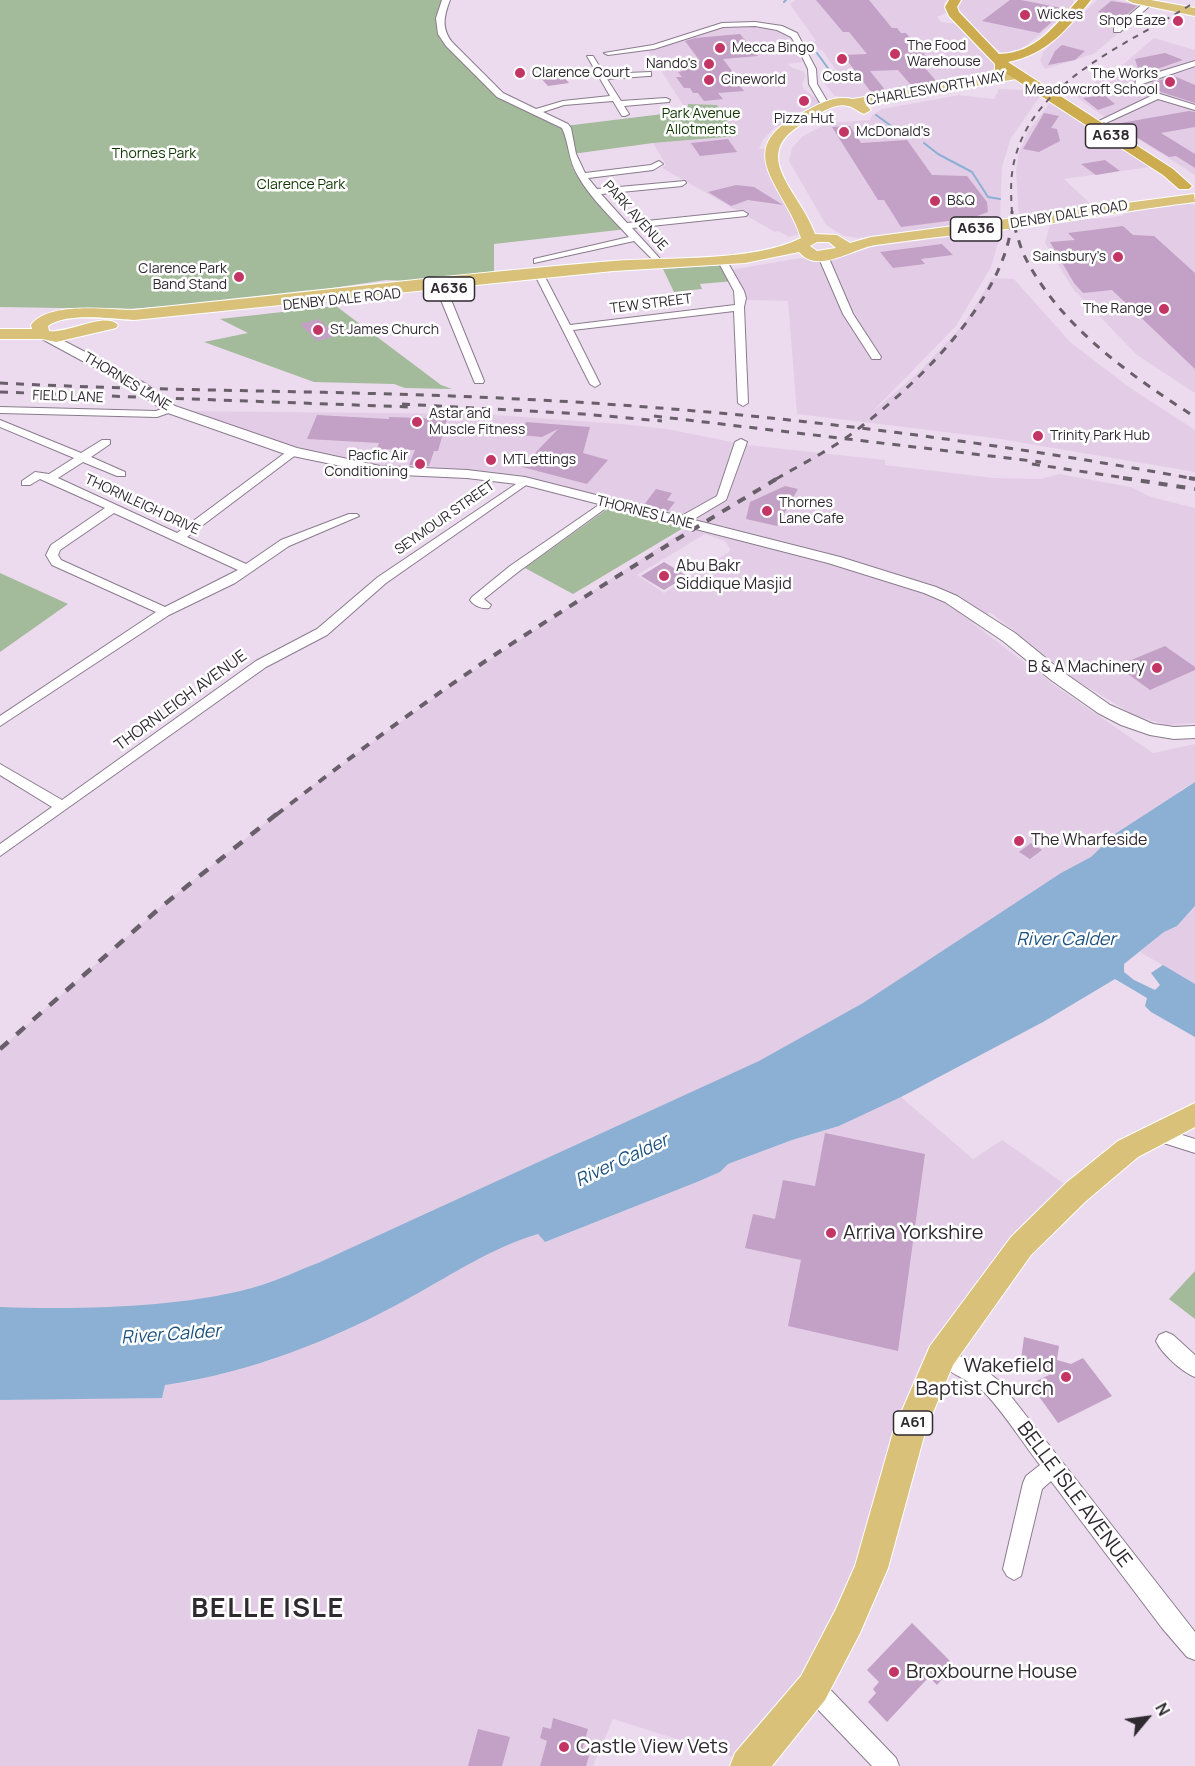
<!DOCTYPE html>
<html>
<head>
<meta charset="utf-8">
<style>
	body { margin:0 }
	#map { position:relative; width:1195px; height:1766px; overflow:hidden; background:#ecdbee; font-family:Manrope,sans-serif }
	canvas { display:block }
	.north { position:absolute; left:1117px; top:1688px; width:60px; height:60px; -webkit-text-stroke:4px #fff; paint-order:stroke; rotate:61deg; font-size:16px; font-weight:700; line-height:24px; text-align:center; color:#2f2930 }
	.north::after { content:''; display:block; margin:auto; width:21px; height:27px; background:#2f2930; clip-path:polygon(50% 0,100% 100%,50% 72%,0 100%) }
</style>
</head>
<body>
<div id="map">
<canvas width="1195" height="1766"></canvas>
<div class="north">N</div>
</div>
<script>
const context = document.querySelector('canvas').getContext('2d');
context.lineJoin = 'round';
function fill(path, color) { context.fillStyle = color; context.fill(path, 'evenodd'); }
function stroke(path, color, width, dash) { context.strokeStyle = color; context.lineWidth = width; context.lineCap = dash ? 'butt' : 'round'; context.setLineDash(dash || []); context.stroke(path); }
function drawText(font, color, halo, rows, align = 'center') {
  context.font = font + ' Manrope,sans-serif'; context.lineWidth = 5; context.setLineDash([]); context.textBaseline = 'middle'; context.strokeStyle = halo; context.fillStyle = color; for (const [text, x, y, turn = 0] of rows) {
    context.save(); context.translate(x, y); context.rotate((+turn || 0) * Math.PI / 180); context.textAlign = isNaN(turn) ? turn : align; if (halo) context.strokeText(text, 0, 0); context.fillText(text, 0, 0); context.restore();
  }
}
fill(new Path2D(`
	M796,0H947L944,3L946,13L937,17L941,22L957,24L979,50L997,66V70L987,76L883,95L858,99L835,96L824,83L829,79L825,70H836L822,50H819L813,42L816,41L790,4Z
	M963,0H1073V3L1069,11L1018,52L1003,54L985,39L958,8Z
	M1097,0H1115L1150,6L1094,54L1045,69L1040,61L1043,52Z
	M749,25L772,28L792,40L803,62L788,64L793,68L803,71L806,76L802,84L804,89L817,99L820,105L774,128L763,140L759,149H771L768,164L808,231L789,237L778,231L775,232L662,168L666,165L653,143L736,136L717,105H683L648,50L721,27Z
	M1154,38L1195,50V175L1113,123L1074,95L1119,68Z
	M999,89L1031,90L1041,95L1011,138L1002,167L1000,221L858,238L844,236L826,225L789,161L792,148L803,136L828,123L870,120L872,115L882,109L959,95L994,99Z
	M1050,103L1150,167L1064,179L1093,206L1019,217L1016,171L1019,153L1028,131Z
	M1182,202L1195,205V393L1137,355L1073,289L1045,243L1051,220L1110,218L1124,215L1123,212Z
	M1002,230L991,267L956,326L871,413L917,374L964,324L992,278L1014,279L1071,343L1129,387L1195,430V472L994,438L797,414L788,301L746,300L730,270L794,259L852,254L871,247Z
	M185,411L480,414L621,424L667,429L747,445L885,460V465L994,478L1041,479L1059,474L1131,487L1151,497L1195,508V723L1166,725L1134,715L1074,679L990,612L974,624L1054,685L1153,753L1195,744V782L1181,790L949,1011L401,1262L0,1347V1049L167,901L313,785L446,689L692,525L525,481L418,473L315,458ZM705,534L725,541L730,549L729,552L664,593L637,575Z
	M1195,907V984L1140,952L1164,932L1177,926Z
	M901,1097L973,1159L1002,1140L1076,1192L941,1356L871,1568L752,1763L613,1719L593,1766H0V1400L162,1397L165,1385L192,1381L271,1360L360,1322L409,1298L490,1251L510,1243L538,1234L545,1242L697,1182L720,1172L728,1164L792,1140L839,1126Z`), '#e3cde6');
fill(new Path2D(`
	M0,0H446L442,34L500,95L565,126L687,111L688,104L717,105L737,136L653,143L572,154L582,176L627,229L494,244V278L426,282L386,280L306,292L295,299L126,309L0,307Z
	M725,265L734,281L700,284L702,289L674,292L663,269Z
	M336,306L441,385L452,389L405,388L394,384L314,382L204,342L248,333L220,319Z
	M607,509L685,527L573,594L525,568Z
	M0,573L68,604L0,652Z
	M1195,1271V1319L1169,1299Z`), '#a3ba9b');
fill(new Path2D(`
	M1195,782V906L1177,926L1164,932L1124,964V972L1134,980L1155,990L1160,985L1151,973L1163,965L1195,984V1037L1151,1012L1145,1006L1147,998L1115,979L1043,1022L901,1097L839,1126L792,1140L728,1164L720,1172L697,1182L545,1242L538,1234C491,1248 453,1274 411,1297C336,1339 250,1373 165,1385L162,1398L0,1400V1307C77,1310 188,1308 262,1285C281,1279 299,1270 318,1263L759,1061L863,1003L1061,873L1091,857L1115,834Z`), '#8bb0d3');
stroke(new Path2D(`
	M784,2L786,0
	M817,53L830,71
	M876,115L890,125
	M924,143L938,154L972,172L988,197L1000,199`), '#8bb0d3', 2);
fill(new Path2D(`
	M816,0H869L892,28H897L901,33H906L931,62H926L930,67L925,68L937,82L910,84L898,70L870,71L886,91L871,92L843,55L867,54L849,32H843Z
	M1010,0H1021L1067,9L1039,33L982,21Z
	M1111,1L1131,4L1137,6L1124,17L1098,12Z
	M740,34L758,56L723,59L741,83H738L744,91L718,93L723,99L704,101L698,93H693L690,88H684L676,77H682L678,72L683,71L677,63L700,61L685,41L695,38Z
	M1062,45L1085,51L1075,60L1048,65L1055,51Z
	M1165,53L1183,60L1140,75L1135,59Z
	M559,71L569,83L548,86L537,74Z
	M1174,76L1195,85V103L1161,92L1148,84Z
	M1104,95L1115,104L1098,110L1083,98Z
	M1189,111L1195,112V127L1161,133L1195,154V168L1176,156L1169,157L1115,124Z
	M1044,113L1059,116L1051,128L1057,129L1060,141L1039,152L1023,149Z
	M850,126L861,143L907,140L932,175L967,176L987,202L988,212L972,218L901,227L884,200H878L832,127Z
	M728,139L737,152L700,156L691,143Z
	M1105,160L1120,171L1096,175L1081,164Z
	M736,185L754,187L783,205L748,200L731,206L708,192Z
	M1123,226L1133,235L1154,236L1195,273V369L1112,290L1083,293L1074,283L1050,242L1075,240L1068,233Z
	M942,244L953,255L921,259L925,264L893,268L880,252Z
	M319,319L336,336L317,341L300,324Z
	M317,415L389,419V417L447,419L438,451H434L429,466L409,465L415,450L377,449L379,443L307,439Z
	M526,422L590,427L583,453L608,460L587,484L522,467L558,429L542,437L521,435Z
	M785,486L798,489L777,526L746,519L750,502Z
	M656,489L672,493L667,500L675,502L668,511L644,505Z
	M664,562L687,576L664,590L641,576Z
	M1165,646L1195,667V670L1150,690L1117,666Z
	M1031,843L1042,850L1030,859L1019,852Z
	M825,1133L925,1154L898,1351L788,1326L801,1260L745,1248L753,1214L775,1219L783,1180L815,1186Z
	M1024,1337L1059,1346L1057,1360L1071,1364L1083,1358L1112,1396L1058,1423L1030,1384L1049,1375L1020,1367Z
	M912,1623L954,1665L937,1685L929,1677L887,1722L868,1702L876,1693L873,1689L879,1682L867,1670Z
	M553,1718L588,1729L581,1754L589,1756L586,1766H540L547,1741L540,1738L543,1727L551,1729Z
	M478,1729L510,1737L502,1766H468Z`), '#c3a0c5');
const minor = new Path2D(`
	M442,0H450C444,16 441,28 452,42L503,93L536,109L563,101L610,96L587,56H593L604,74L651,72V76H648L607,79L621,101L666,98L670,100L669,102L624,106L629,114L625,116H622L613,101L564,105L543,112L568,124L571,128L576,154L585,173L651,165L659,161L663,164L653,170L588,178L597,189L685,181L686,183L682,186L601,194L627,223L743,211L748,214L746,216L632,228L663,262L665,264L660,267L634,241L534,263V259L629,237C612,218 591,199 578,176C568,160 569,142 562,128L497,97L446,46L438,34L436,18Z
	M1146,1L1153,3L1120,32H1114V28Z
	M755,22L782,26L797,33L816,69L817,84L830,106L829,108H823L809,84L808,69L797,46L791,37L777,30L755,26L723,27L654,49L608,55L604,53L653,45L722,23Z
	M1195,61V66L1142,84L1160,94L1195,105V110L1158,99L1106,123L1099,121L1151,96L1135,87L1136,79Z
	M820,254L828,256L853,314L881,357L880,359H872L843,314L818,256Z
	M722,263H728L744,291L746,298L744,307L748,403L743,406L738,403L734,311L573,330L600,384L595,387L590,384L537,279L545,277L570,325L735,305L734,291L720,265Z
	M439,288L447,290L484,381L483,383H475L474,381L437,290Z
	M170,406L175,409L174,411L157,417L0,413V407L156,411Z
	M0,420L81,453L102,440H110V444L91,457L125,472V476H117L83,462L58,478L177,533L289,450H297V454L187,537L246,564L281,540L349,514H357L359,516L289,546L235,583L169,615L0,726V716L156,612L52,565L46,555L51,545L105,508L40,479L30,485H22V481L35,472L49,474L74,458L0,427ZM114,513L238,570L165,607L61,560L58,555L60,550Z
	M741,439L747,442L726,500L684,525H676V519L717,496L735,442Z
	M525,478L531,481L529,483L386,583L327,635L266,667L0,856V844L52,807L0,775V764L62,800L256,661L317,629L378,577Z
	M606,500L610,501V505L518,572L484,599L491,605L489,608C482,609 474,606 470,600L472,597L510,566Z
	M1157,1127L1195,1139V1153L1151,1139L1148,1134L1151,1129Z
	M1166,1332L1173,1335L1195,1355V1377C1182,1372 1162,1354 1156,1341L1159,1335Z
	M941,1347L979,1365L999,1381L1195,1632V1660L1187,1657L1162,1628L1051,1481L1042,1489L1021,1576L1014,1580L1007,1576L1003,1569L1023,1483L1026,1476L1040,1465C1022,1442 1005,1414 985,1393C972,1381 936,1367 931,1356L934,1350Z
	M813,1677L821,1680L896,1758L899,1766H872L805,1696L802,1688L805,1680Z`);
const tertiary = new Path2D(`
	M47,332L146,384L175,406L297,448L380,466L467,470L525,477L840,557L936,587L957,596L1015,633L1063,672L1110,705L1153,724L1174,727L1195,726V738L1174,739L1150,735L1121,725L1098,713L1051,680L1003,641L945,602L924,593L828,563L525,485L467,478L380,474L288,455L165,412L136,390L42,339L40,336Z`);
const primary = new Path2D(`
	M1127,0H1151L1195,8V16L1133,3Z
	M1018,71L1022,72L1024,75L1022,78L866,105L871,110L864,114C858,112 854,107 848,106C834,102 817,115 806,122C745,154 801,192 815,234L837,235L850,243L871,237L1194,194L1195,202C1143,208 1092,218 1040,225C986,232 931,237 876,245C853,248 818,275 799,252L745,263L613,271L134,320C110,319 67,312 48,326L49,331C67,334 106,311 118,325L116,328L56,342L42,339H0V329H32L31,325C49,301 107,310 134,310C294,294 453,274 613,261C667,257 754,262 801,238C786,187 728,150 802,113C819,104 833,95 853,99ZM817,242H829L836,248L817,251L810,246Z
	M1195,1103V1127L1138,1157L1086,1201L1031,1255L953,1365L926,1429L888,1568L860,1633L825,1700L772,1766H730L735,1753L801,1676L836,1609L855,1566L894,1429L930,1346L1011,1237L1066,1183L1118,1141Z`);
const trunk = new Path2D(`
	M949,0H961L957,7L959,12L999,54C1037,53 1055,25 1078,0H1091C1067,29 1048,54 1008,62L1173,169L1192,186L1189,189H1179L1163,175L1007,74L987,83H977L975,80L995,70V64L949,16L945,7Z`);
stroke(minor, '#8a7b8d', 2);
stroke(tertiary, '#8a7b8d', 2);
stroke(primary, '#fff', 2);
stroke(trunk, '#fff', 2);
fill(minor, '#fff');
fill(tertiary, '#fff');
fill(primary, '#d9c17a');
fill(trunk, '#ccac4e');
stroke(new Path2D(`
	M1012,213C1011,196 1010,179 1014,162C1033,79 1130,44 1195,2`), '#695f6a', 2, [6, 6]);
stroke(new Path2D(`
	M1014,225C1017,235 1020,246 1024,255C1059,326 1130,375 1195,417
	M0,383C173,392 346,390 519,399C746,410 971,438 1195,479
	M0,392L411,407
	M402,404L583,414L662,421
	M654,416L1041,462
	M1032,464L1132,479
	M776,479C802,464 830,450 854,432C915,387 1014,292 1012,211`), '#695f6a', 3, [8, 8]);
stroke(new Path2D(`
	M1123,478L1195,489
	M1189,478L1195,479
	M276,815C348,759 421,704 496,654C589,593 683,535 778,478`), '#695f6a', 4, [9, 9]);
stroke(new Path2D(`
	M0,1049L161,907L278,813`), '#695f6a', 4.5, [11, 11]);
for (const [x, y, r, color] of [
	[1025,15,6,"#c33565"],
	[1178,21,6,"#c33565"],
	[720,48,6,"#c33565"],
	[895,54,6,"#c33565"],
	[842,59,6,"#c33565"],
	[709,64,6,"#c33565"],
	[520,73,6,"#c33565"],
	[709,80,6,"#c33565"],
	[1170,82,6,"#c33565"],
	[804,101,6,"#c33565"],
	[844,132,6,"#c33565"],
	[935,201,6,"#c33565"],
	[1118,257,6,"#c33565"],
	[239,277,6,"#c33565"],
	[1164,309,6,"#c33565"],
	[318,330,6,"#c33565"],
	[417,422,6,"#c33565"],
	[1038,436,6,"#c33565"],
	[491,460,6,"#c33565"],
	[420,464,6,"#c33565"],
	[767,511,6,"#c33565"],
	[664,576,6,"#c33565"],
	[1157,668,6,"#c33565"],
	[1019,841,6,"#c33565"],
	[831,1233,6,"#c33565"],
	[1066,1377,6,"#c33565"],
	[894,1672,6,"#c33565"],
	[564,1747,6,"#c33565"]
]) { const dot = new Path2D(); dot.arc(x, y, r, 0, 2 * Math.PI); context.fillStyle = color; context.fill(dot); stroke(dot, '#fff', 2); }
drawText('14px', '#2f2930', '#fff', [
	["Wickes",1037,15],
	["Shop Eaze",1166,21,"right"],
	["The Food",907,46],
	["Warehouse",907,62],
	["Mecca Bingo",732,48],
	["Nando's",697,64,"right"],
	["Clarence Court",532,73],
	["The Works",1158,74,"right"],
	["Meadowcroft School",1158,90,"right"],
	["Costa",842,77,"center"],
	["Cineworld",721,80],
	["Pizza Hut",804,119,"center"],
	["McDonald's",856,132],
	["B&Q",947,201],
	["Sainsbury's",1106,257,"right"],
	["Clarence Park",227,269,"right"],
	["Band Stand",227,285,"right"],
	["The Range",1152,309,"right"],
	["St James Church",330,330],
	["Astar and",429,414],
	["Muscle Fitness",429,430],
	["Trinity Park Hub",1050,436],
	["Pacfic Air",408,456,"right"],
	["Conditioning",408,472,"right"],
	["MTLettings",503,460],
	["Thornes",779,503],
	["Lane Cafe",779,519]
], 'left');
drawText('14px', '#2f2930', '#fff', [
	["CHARLESWORTH WAY",936,89,-10],
	["DENBY DALE ROAD",1069,215,-9],
	["PARK AVENUE",635,216,48],
	["DENBY DALE ROAD",342,300,-6],
	["TEW STREET",651,304,-7],
	["THORNES LANE",127,382,31],
	["FIELD LANE",68,397,2],
	["THORNLEIGH DRIVE",142,505,25],
	["THORNES LANE",645,513,14],
	["SEYMOUR STREET",445,518,-35]
]);
drawText('14px', '#0f3700', '#fff', [
	["Park Avenue",701,114],
	["Allotments",701,130],
	["Thornes Park",154,154],
	["Clarence Park",301,185]
]);
for (const [x, y, w] of [
	[1111,136,51],
	[976,229,51],
	[449,289,51],
	[913,1423,39]
]) { const box = new Path2D(); box.roundRect(x - w / 2, y - 12, w, 24, 4.5); context.fillStyle = '#fff'; context.fill(box); stroke(box, '#2f2930', 1.5); }
drawText('bold 15px', '#2f2930', null, [
	["A638",1111,136],
	["A636",976,229],
	["A636",449,289],
	["A61",913,1423]
]);
drawText('16px', '#2f2930', '#fff', [
	["Abu Bakr",676,567],
	["Siddique Masjid",676,585],
	["B & A Machinery",1145,668,"right"],
	["The Wharfeside",1031,841]
], 'left');
drawText('16px', '#2f2930', '#fff', [
	["THORNLEIGH AVENUE",181,701,-36]
]);
drawText('italic 18px', '#1b517f', '#fff', [
	["River Calder",1066,940],
	["River Calder",622,1161,-25],
	["River Calder",171,1335,-4]
]);
drawText('20px', '#2f2930', '#fff', [
	["Arriva Yorkshire",843,1233],
	["Wakefield",1054,1366,"right"],
	["Baptist Church",1054,1389,"right"],
	["Broxbourne House",906,1672],
	["Castle View Vets",576,1747]
], 'left');
drawText('20px', '#2f2930', '#fff', [
	["BELLE ISLE AVENUE",1074,1495,53]
]);
context.letterSpacing = '1.5px';
drawText('bold 27px', '#2f2930', '#fff', [
	["BELLE ISLE",268,1609]
]);
context.letterSpacing = '0px';
</script>
</body>
</html>
